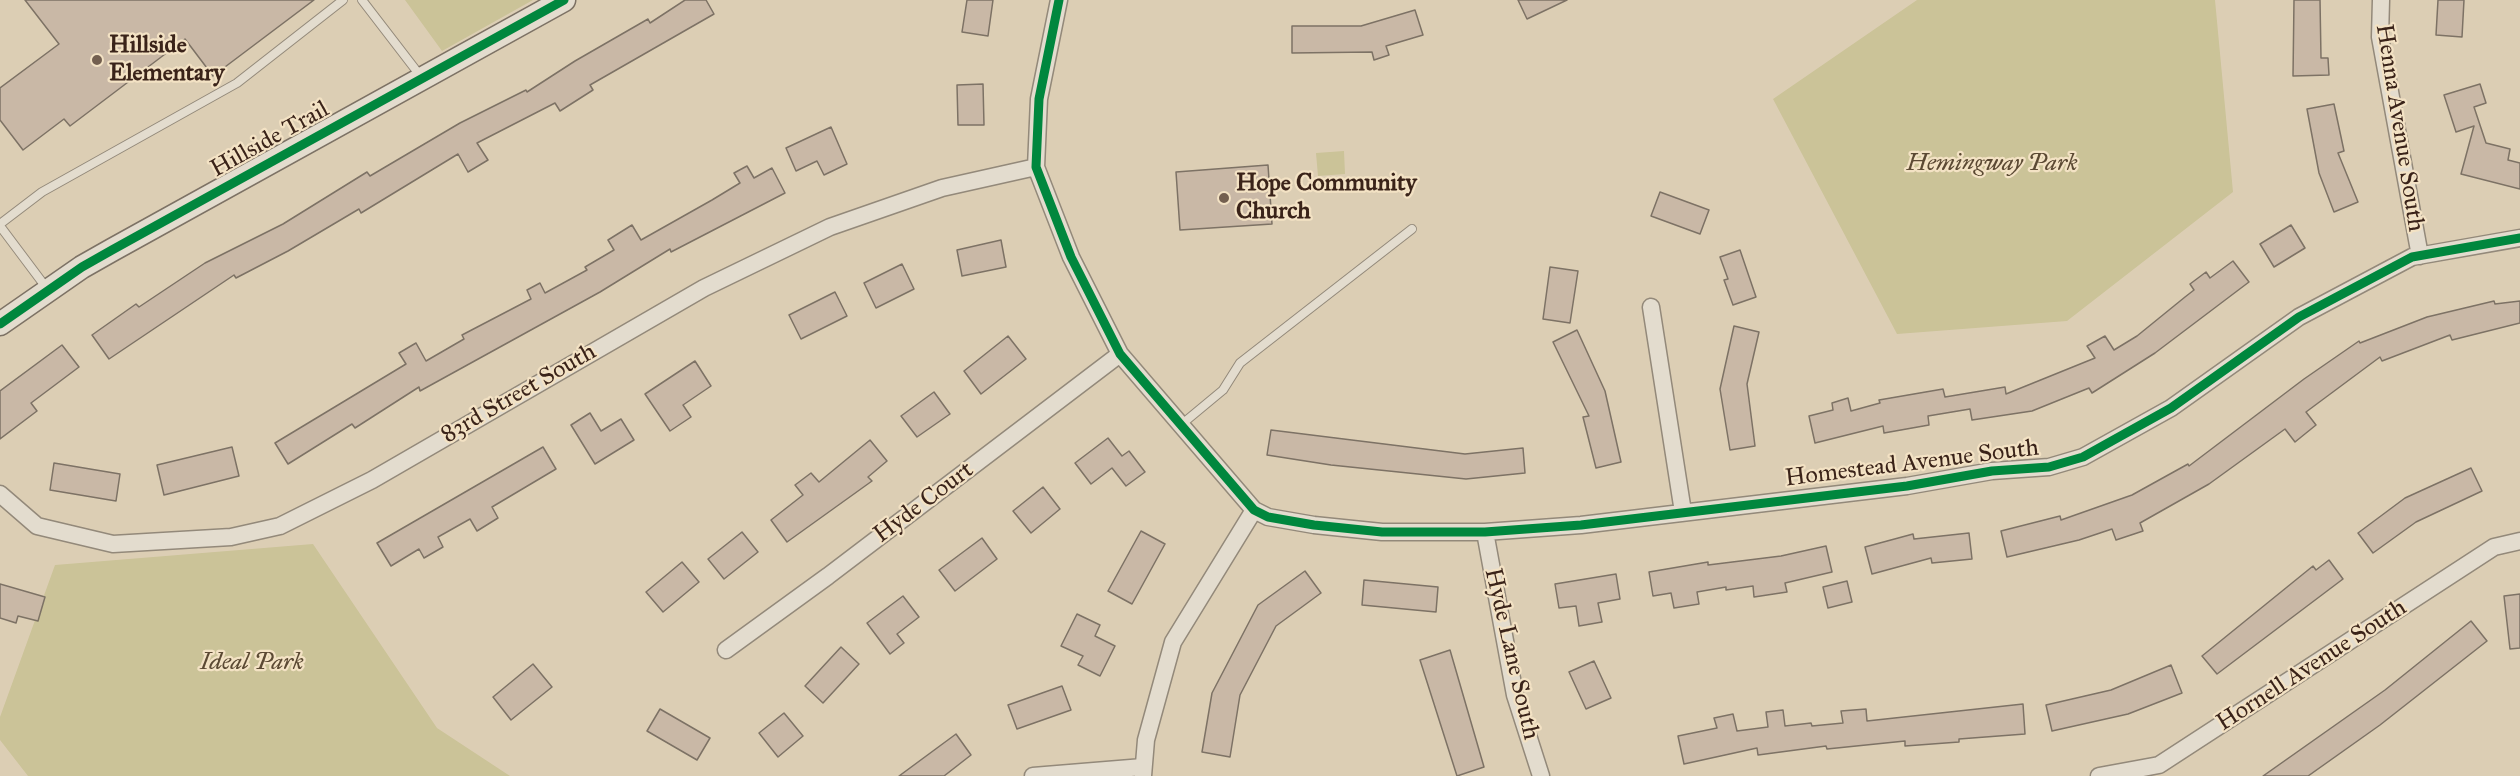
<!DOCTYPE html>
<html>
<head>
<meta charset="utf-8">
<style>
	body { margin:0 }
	canvas { display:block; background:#dcceb4 }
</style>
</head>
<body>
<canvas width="2520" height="776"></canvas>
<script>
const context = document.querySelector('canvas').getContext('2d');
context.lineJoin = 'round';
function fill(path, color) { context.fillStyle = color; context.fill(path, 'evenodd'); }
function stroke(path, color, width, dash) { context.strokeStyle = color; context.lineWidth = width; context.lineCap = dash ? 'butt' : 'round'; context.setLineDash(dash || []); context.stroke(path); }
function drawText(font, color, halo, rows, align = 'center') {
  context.font = font + ' "IM FELL Great Primer",serif'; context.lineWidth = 4.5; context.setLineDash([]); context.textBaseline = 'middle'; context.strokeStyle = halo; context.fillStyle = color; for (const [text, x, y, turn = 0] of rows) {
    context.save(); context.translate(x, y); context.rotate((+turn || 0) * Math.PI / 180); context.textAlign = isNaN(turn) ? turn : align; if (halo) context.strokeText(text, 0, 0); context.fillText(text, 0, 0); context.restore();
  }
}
fill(new Path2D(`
	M405,0H533L442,51Z
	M1917,0H2215L2233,192L2067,321L1897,334L1773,99Z
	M1344,151L1345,174L1318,176L1316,153Z
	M313,544L437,728L510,776H28L0,740V717L55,565Z`), '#cbc398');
const building = new Path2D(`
	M25,0H314L213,76L185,39L70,126L64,119L23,150L0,120V88L59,44Z
	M685,0H706L714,14L590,85L593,90L560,111L555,103L477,143L488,160L468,172L458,154L361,213L359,209L288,251L236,278L234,275L109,359L92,335L136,304L139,307L205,263L283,224L367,172L370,176L460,123L526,90L527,92L575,61L648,19L650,23Z
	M967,0H993L988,36L962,32Z
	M1518,0H1567L1527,19Z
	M2294,0H2320L2321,58H2328L2329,75L2293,76Z
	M2438,0H2464L2462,37L2436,35Z
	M1415,10L1423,35L1386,46L1389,55L1374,60L1372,52L1292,53V26H1361Z
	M983,84L984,125H958L957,85Z
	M2480,84L2486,103L2474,107L2486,143L2510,149L2508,160L2520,163V189L2461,174L2474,126L2456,132L2444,95Z
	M2334,104L2344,151L2338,153L2358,202L2334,212L2319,173L2307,109Z
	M831,127L847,164L824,175L817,161L796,171L786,148Z
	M1268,165L1272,224L1180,230L1176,172Z
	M747,166L754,178L772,168L785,193L671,252L670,249L600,292L420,391L419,387L355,428L352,424L288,464L275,443L406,364L399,353L416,343L426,361L464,339L462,335L531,299L527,290L540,283L545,293L587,270L585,267L614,250L608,240L632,225L641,240L712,200L740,183L734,173Z
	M1660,192L1709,210L1700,234L1651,216Z
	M2291,225L2305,248L2274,267L2260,244Z
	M1001,240L1006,267L962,276L957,250Z
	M1740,250L1756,297L1733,305L1724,280L1728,279L1720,257Z
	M2233,261L2249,282L2155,353L2092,393L2089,388L2032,411L1972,420L1970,409L1928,416L1929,425L1884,433L1883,426L1815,443L1809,416L1833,410L1832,403L1848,398L1851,411L1880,403L1879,400L1943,389L1945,397L2005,387L2006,394L2095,358L2087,346L2105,336L2114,350L2137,336L2185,297L2194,290L2190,284L2206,272L2210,278Z
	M902,264L914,289L876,308L864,283Z
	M1550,267L1578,271L1570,323L1543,319Z
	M835,292L847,316L801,339L789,315Z
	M2494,301L2495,304L2520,301V323L2452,340L2450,335L2382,361L2380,357L2306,412L2316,425L2295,442L2285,429L2209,484L2140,523L2143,531L2116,540L2112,529L2079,540L2007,557L2001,531L2060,516L2061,520L2132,495L2188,464L2189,466L2304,379L2359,341L2360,343L2427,317Z
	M1734,326L1759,332L1747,384L1755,446L1730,450L1720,389Z
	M1577,330L1605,391L1621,462L1596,468L1583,417L1589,416L1553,342Z
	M1008,336L1026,359L981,394L964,371Z
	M62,345L79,367L31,403L37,411L0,439V391Z
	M695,361L711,386L683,405L691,417L670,431L645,394Z
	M934,392L950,414L917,437L901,416Z
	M590,413L601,431L621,419L634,440L595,464L571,425Z
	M1271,430L1465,454L1523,448L1525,473L1466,479L1331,465L1267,455Z
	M1108,438L1122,456L1129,451L1145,472L1126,486L1112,468L1091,484L1075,463Z
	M870,440L887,461L868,477L872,481L787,542L771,520L803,495L795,485L811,473L819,482Z
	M232,447L239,476L164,495L157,465Z
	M543,447L556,469L492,507L498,518L477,531L470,519L438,537L443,547L424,558L419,549L391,566L377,543Z
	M54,463L120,474L116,501L50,490Z
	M2471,468L2482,491L2416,522L2373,553L2358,533L2405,498Z
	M1043,487L1060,509L1031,533L1013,511Z
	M1141,531L1165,544L1132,604L1108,591Z
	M742,532L758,552L724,579L708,559Z
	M1969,533L1972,559L1932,563L1931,558L1872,574L1865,547L1913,534L1914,539Z
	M982,538L997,559L955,591L939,570Z
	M1826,546L1832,572L1785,583L1787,592L1754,597L1753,586L1726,590V587L1697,592L1699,604L1674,608L1671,593L1653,596L1649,572L1708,562V565L1781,556Z
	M2329,560L2343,579L2217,674L2202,656L2313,566L2316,570Z
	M682,562L699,582L663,612L646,592Z
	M1305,571L1321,593L1276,626L1240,695L1230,757L1202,752L1212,693L1258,605Z
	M1616,574L1620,599L1598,603L1602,622L1579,626L1576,606L1559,608L1555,584Z
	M1364,580L1438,587L1436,612L1362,605Z
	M1847,581L1852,602L1828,608L1823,587Z
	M0,584L45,597L38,621L18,616L16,623L0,618Z
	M2520,594V648L2510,649L2504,596Z
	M903,596L919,617L897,634L904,643L890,654L867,623Z
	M1077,614L1100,625L1095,636L1115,646L1100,676L1078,665L1083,656L1061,646Z
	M2471,621L2487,641L2380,725L2308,776H2263L2385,690Z
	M841,647L859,664L823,703L805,686Z
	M1450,650L1484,767L1457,776L1420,660Z
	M1594,661L1611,698L1586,709L1569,672Z
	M533,664L552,687L511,720L493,697Z
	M2171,665L2182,693L2128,714L2052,731L2046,705L2111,690Z
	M1062,686L1071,710L1017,729L1008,705Z
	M2023,704L2025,734L1959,739V742L1905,746V741L1827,749L1826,746L1758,755L1757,748L1684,764L1678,736L1717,728L1714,718L1733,714L1737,731L1768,727L1766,712L1783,710L1785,726L1811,723L1812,726L1843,723L1841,711L1866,709L1867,721Z
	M660,709L710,738L697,760L647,731Z
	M784,713L803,736L778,757L759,733Z
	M956,734L971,755L944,776H899Z`);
fill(building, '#c9b8a6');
stroke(building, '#7d7265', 1.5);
const lane = new Path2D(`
	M362,0L422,78
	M0,224L42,192L237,83L343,0
	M0,226L48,290
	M1182,424L1223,390L1240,363L1412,229`);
const street = new Path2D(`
	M1059,0L1039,99L1036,167L1071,257L1120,354L1254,510L1268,517L1314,525L1382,532H1485L1581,525L1907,486L1992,471L2049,467L2083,457L2171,408L2299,317L2412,257L2520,238
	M2381,0L2380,37L2420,256
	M1651,307L1683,512
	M0,494L37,526L113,544L231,537L280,526L372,480L704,288L830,227L942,188L1036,167
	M1485,532L1515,695L1541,776
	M726,650L828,576L1120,354
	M1033,776L1143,767
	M1143,776L1146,740L1173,642L1254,510
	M2099,776L2159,765L2494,547L2520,541`);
const secondary = new Path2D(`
	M0,324L82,267L112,250L564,0`);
stroke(lane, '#93897a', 10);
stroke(street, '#93897a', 19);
stroke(secondary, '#7d7265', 25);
stroke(lane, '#e3dcce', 8);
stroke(street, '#e3dcce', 16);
stroke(secondary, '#e3dcce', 22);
stroke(new Path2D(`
	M1059,0L1039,99L1036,167L1071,257L1120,354L1254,510L1268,517L1314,525L1382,532H1485L1581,525L1907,486L1992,471L2049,467L2083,457L2171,408L2299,317L2412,257L2520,238
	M0,324L82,267L112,250L564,0`), '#00873e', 9);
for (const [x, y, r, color] of [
	[97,60,6,"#735f4f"],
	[1224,198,6,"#735f4f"]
]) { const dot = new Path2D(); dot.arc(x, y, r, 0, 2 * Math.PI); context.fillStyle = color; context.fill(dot); stroke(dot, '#f3e2c4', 2); }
drawText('bold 24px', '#3a2319', '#f3e2c4', [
	["Hillside",109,46],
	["Elementary",109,74],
	["Hope Community",1236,184],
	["Church",1236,212]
], 'left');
drawText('24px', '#3a2319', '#f3e2c4', [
	["Henna Avenue South",2399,128,81],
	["Hillside Trail",270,140,-29],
	["83rd Street South",519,394,-30],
	["Homestead Avenue South",1912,464,-7],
	["Hyde Court",924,503,-37],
	["Hyde Lane South",1511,654,77],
	["Hornell Avenue South",2312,666,-33]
]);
drawText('italic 24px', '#5b4933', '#f3e2c4', [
	["Hemingway Park",1992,164],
	["Ideal Park",252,663]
]);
</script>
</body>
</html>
